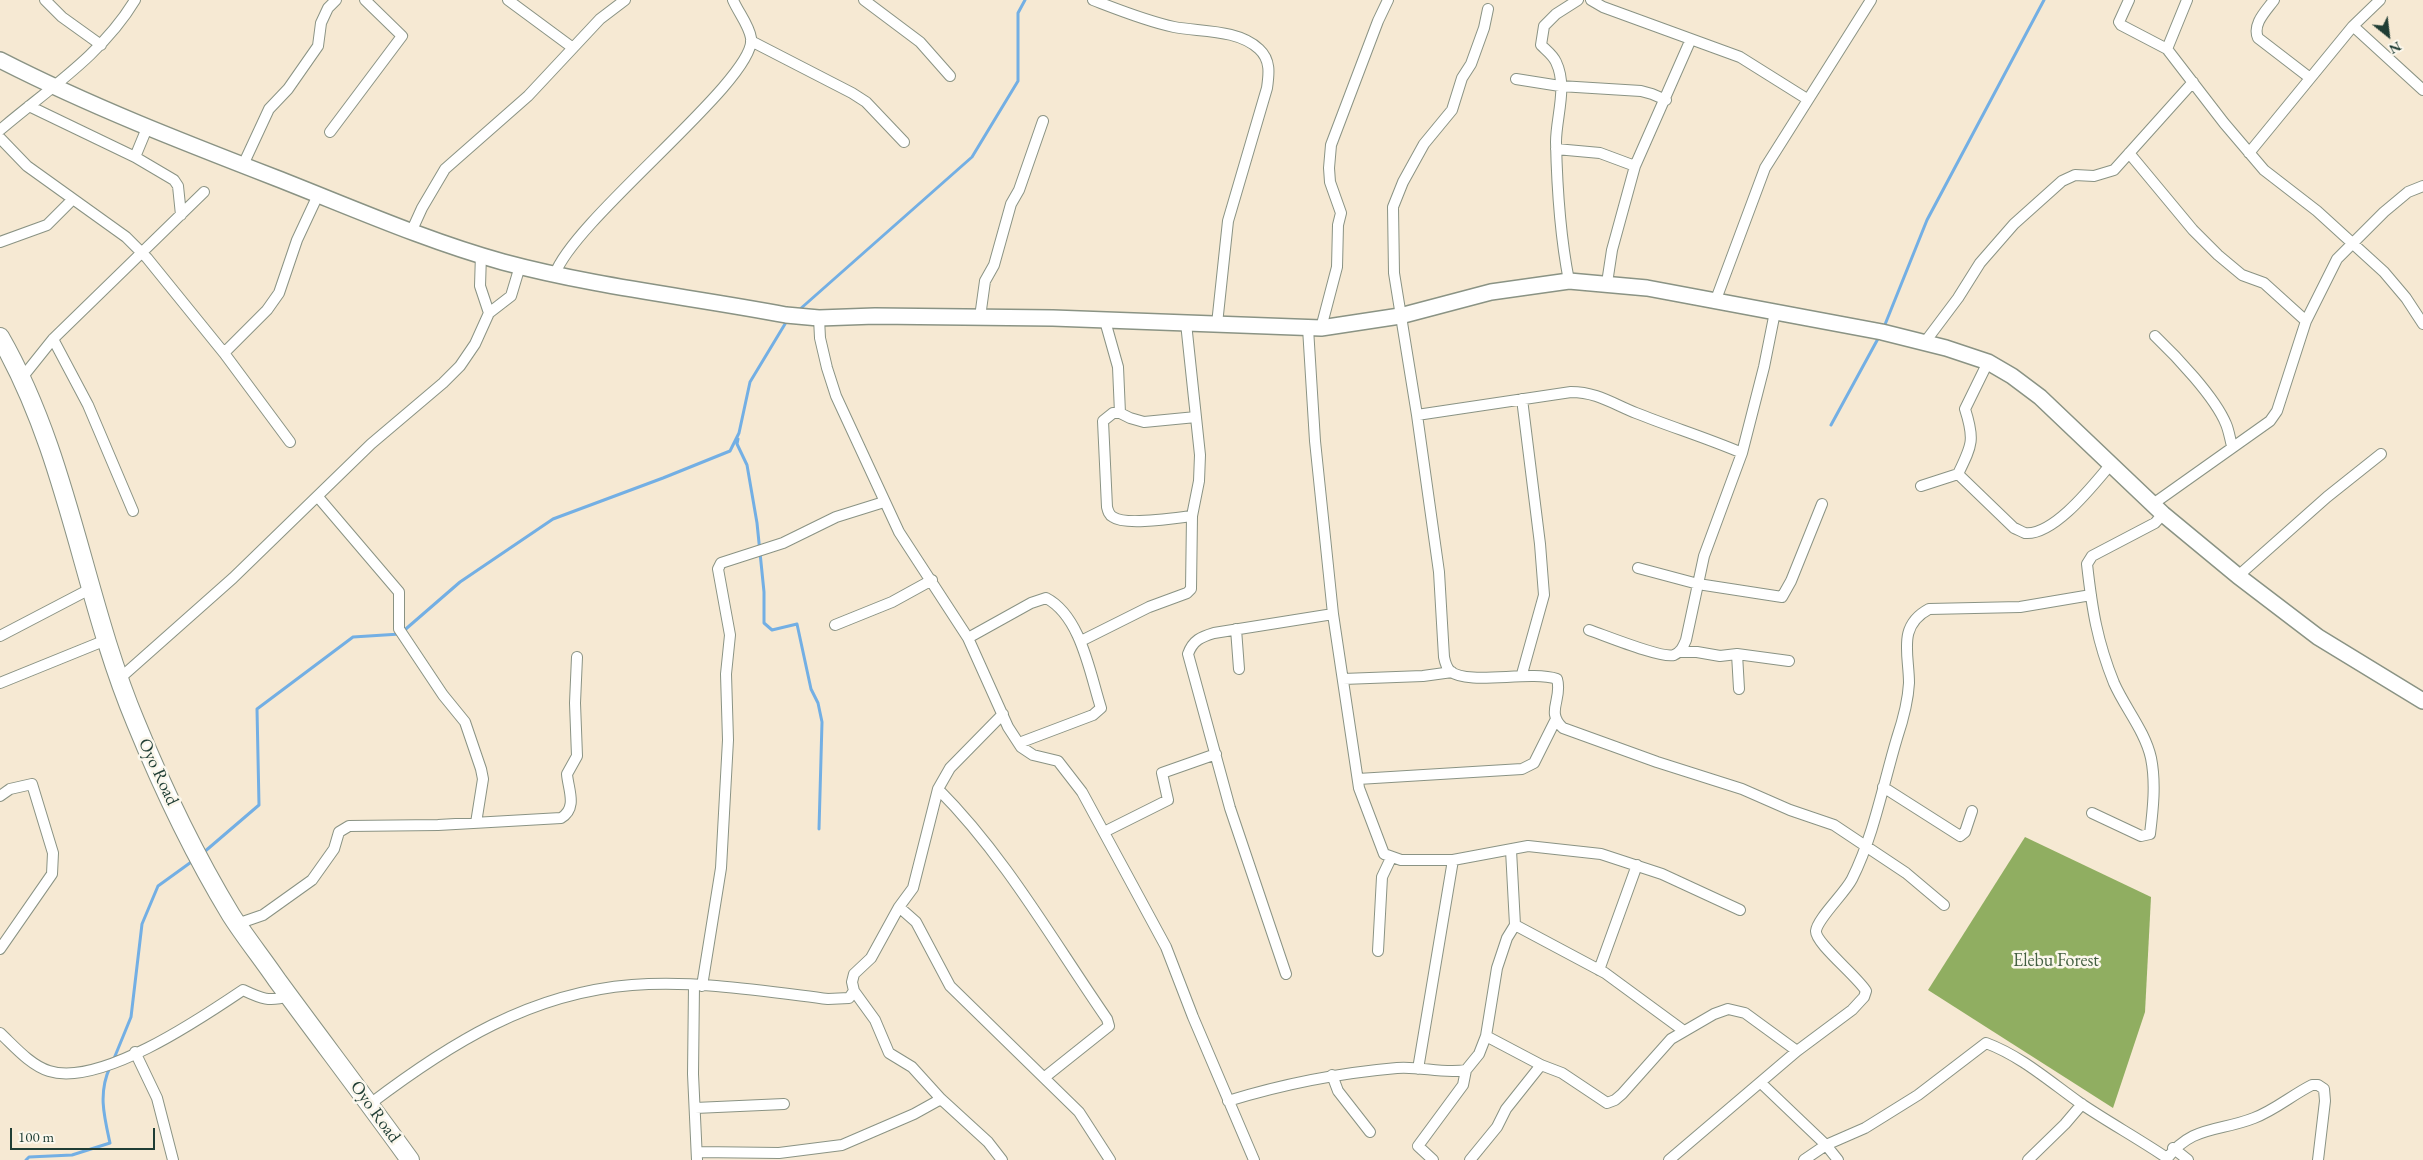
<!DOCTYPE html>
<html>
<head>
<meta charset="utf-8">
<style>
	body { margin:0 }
	#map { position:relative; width:2423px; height:1160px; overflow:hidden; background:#f6e9d3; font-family:"EB Garamond",serif }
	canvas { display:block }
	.north { position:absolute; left:2363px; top:10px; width:50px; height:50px; -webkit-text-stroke:4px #fbf7ec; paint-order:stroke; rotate:151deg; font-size:14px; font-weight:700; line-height:20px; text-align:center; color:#1f3d34 }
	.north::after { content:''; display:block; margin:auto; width:18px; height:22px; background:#1f3d34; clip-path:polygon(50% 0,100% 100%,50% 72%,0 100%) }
	.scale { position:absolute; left:10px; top:1128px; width:145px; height:22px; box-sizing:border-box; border:2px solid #1f3d34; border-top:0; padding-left:6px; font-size:15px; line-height:18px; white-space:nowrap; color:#1f3d34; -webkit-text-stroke:4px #fbf7ec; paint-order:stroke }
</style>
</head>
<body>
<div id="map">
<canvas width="2423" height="1160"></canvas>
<div class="north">N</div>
<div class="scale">100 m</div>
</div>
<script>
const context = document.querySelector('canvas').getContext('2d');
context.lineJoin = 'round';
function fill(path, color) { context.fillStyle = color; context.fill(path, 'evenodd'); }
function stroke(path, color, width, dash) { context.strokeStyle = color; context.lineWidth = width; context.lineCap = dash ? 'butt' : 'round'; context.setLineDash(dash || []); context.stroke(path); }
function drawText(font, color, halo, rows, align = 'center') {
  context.font = font + ' "EB Garamond",serif'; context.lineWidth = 5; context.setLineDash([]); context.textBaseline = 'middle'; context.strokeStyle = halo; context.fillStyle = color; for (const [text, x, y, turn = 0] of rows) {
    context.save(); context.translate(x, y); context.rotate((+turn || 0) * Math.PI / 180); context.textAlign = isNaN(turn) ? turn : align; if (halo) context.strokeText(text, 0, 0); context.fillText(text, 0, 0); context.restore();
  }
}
fill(new Path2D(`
	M2025,837L2151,897L2145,1012L2113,1108L1928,990Z`), '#90ae61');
stroke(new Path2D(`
	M799,310L972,157L1018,81V13L1025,0
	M1884,327L1927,220L2044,0
	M1831,425L1880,335
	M738,439L737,444L747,465L757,523L764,592V623L772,630L797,624L811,689L818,703L822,722L819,829
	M203,853L259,805L257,709L353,637L400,634L460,582L553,519L663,478L730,451L739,433L750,382L788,319
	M113,1061L131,1017L142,924L158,886L194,860
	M26,1160L29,1157L72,1155L110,1143C104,1116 98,1093 110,1067`), '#73afe4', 3);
const minor = new Path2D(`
	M45,0L62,17L101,45
	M508,0L573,48
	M864,0L920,42L950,76
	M1093,0C1119,10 1146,21 1174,27C1200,32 1238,29 1259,49C1271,60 1269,74 1267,88L1228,221L1217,324
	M1591,0L1603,7L1740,57L1807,99
	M2129,0L2119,22L2121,25L2167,49L2224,123L2264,170L2317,211L2384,272L2406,298L2423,324
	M2274,0C2266,11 2252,24 2258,38L2310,78
	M1488,9L1484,28L1471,64L1462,78L1452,110L1424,144L1403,182L1393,207L1394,273L1417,415L1439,572L1444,657C1445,662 1446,667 1450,671C1468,686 1529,670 1557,679C1563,699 1545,712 1563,728L1657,762L1742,789L1790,810L1834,825L1906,873L1944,905
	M2353,26L2423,90
	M751,41L852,93L866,102L904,142
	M2167,49L2187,0
	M1516,79L1560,86L1641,91L1652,94L1666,100
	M29,106L135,157L174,180L178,186L181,215
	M0,130C48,89 102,55 135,0
	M330,132L402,36L365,0
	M0,138L27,166L126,237L147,258L224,353
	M1556,149L1600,153L1635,166
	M2129,153L2193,230L2218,255L2242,275L2264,283L2306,321
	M2249,153L2353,26L2380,0
	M135,157L147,128
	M243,165L269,109L288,89L318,46L321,23L328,8L336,0
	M412,230L422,208L445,169L528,96L600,19L625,0
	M0,242L47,225L73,199
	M481,254L480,286L489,313
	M555,274C575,218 758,78 751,38C749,25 738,12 733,0
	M1569,281C1560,235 1557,189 1556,142C1556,117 1568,87 1556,62C1553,55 1546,50 1541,45L1544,26L1556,14L1578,0
	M1607,283L1612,250L1635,166L1691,39
	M1715,302L1765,168L1871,0
	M980,317L985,281L994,265L1011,204L1019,190L1043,121
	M819,318L820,338L827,368L836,396L899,532L968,638L1008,727L1021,747L1033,755L1058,761L1082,792L1166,947L1193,1017L1254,1160
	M1105,321L1118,367L1120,413
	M1308,328L1315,441L1333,614L1359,788L1384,854L1401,860H1453L1528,846L1601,854L1662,874L1740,910
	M1321,328L1337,267L1338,225L1341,213L1330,182L1329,168L1331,145L1378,21L1388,0
	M2155,336C2176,356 2215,397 2226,424C2229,431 2230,439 2232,446
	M53,339L88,405L133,511
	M1925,342L1958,298L1980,263L2014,224L2062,181L2075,175L2094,176L2114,170L2193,82
	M21,379L53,339L204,192
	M1417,415L1571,392C1597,392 1613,404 1636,413C1671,427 1707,438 1742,453
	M290,442L224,353L267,310L279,293L297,240L318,195
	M1958,474L2014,528C2017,529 2022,532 2025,533C2054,536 2094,484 2111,464
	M1921,486L1958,474C1972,445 1975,440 1965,409L1988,362
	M318,497L399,592V629L443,695L465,722L481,769L483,779L476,823
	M2153,504L2270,421L2277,411L2306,321L2337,259L2384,212L2408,192L2423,186
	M1192,516C1175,518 1125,526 1113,517C1109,515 1108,511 1107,507L1103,421L1113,413H1120L1130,418L1144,422L1196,417
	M1638,568L1698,584L1782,597L1791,581L1822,504
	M2238,576L2327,497L2381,454
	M835,625L892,602L932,580
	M1236,629L1239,669
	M1589,630C1604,635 1662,659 1674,655C1681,652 1683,647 1686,640L1704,556L1742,453L1764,367L1775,312
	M0,636L90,589
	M968,638L1031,603L1046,598C1081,616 1090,674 1101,708L1093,715L1019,743
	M1081,641L1149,607L1187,593L1191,589L1192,516L1199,481L1200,455L1186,323
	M1680,652H1697L1720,656L1737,654L1789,661
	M1737,654L1739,689
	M1522,674L1544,595L1540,544L1522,399
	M1343,679L1423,676L1452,672
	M118,680L233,578L371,444L443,383L460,366L475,344L489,313L511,296L520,266
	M0,683L106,640
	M1358,779L1522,769L1534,763L1555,721
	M1883,787L1960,836L1965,832L1972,811
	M938,789C1005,856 1053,941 1107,1019L1109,1026L1045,1077
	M0,796L10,789L32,784L53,853L52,874L0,949
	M2092,813L2141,836L2150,834C2153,809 2156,783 2151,758C2145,731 2125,708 2114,683C2097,641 2092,609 2087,564L2092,556L2155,523L2163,514
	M1104,832L1168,800L1162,773L1216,754
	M1511,850L1515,925L1605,973L1684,1031
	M899,907L916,922L950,986L1079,1112L1110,1160
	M237,924L263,915L312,880L334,849L339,832L349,826L438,825L561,818C578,808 568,789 567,774L577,756L575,703L577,657
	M1378,951L1382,877L1391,858
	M1599,970L1637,865
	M1286,974L1230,808L1188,654C1193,640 1201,637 1214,633L1333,614
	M694,985L693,1074L697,1160
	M702,986L721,868L728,740L726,674L730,635L718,569L721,563L783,543L836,517L884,502
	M854,991L875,1020L889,1053L912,1067L941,1099L988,1142L1002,1160
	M0,1033C14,1046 30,1065 49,1071C100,1087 200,1019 243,990C262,999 269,1002 289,996
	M1486,1036L1541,1065L1562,1073L1607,1103L1615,1100L1622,1094L1671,1039L1714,1014L1728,1009L1745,1013L1797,1051
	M135,1052L157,1098L173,1160
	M1418,1069L1453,860
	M1332,1075L1338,1091L1370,1132
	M1761,1083L1826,1145L1838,1160
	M1228,1101C1283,1084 1339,1073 1397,1068C1420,1066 1443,1074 1466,1070
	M370,1104C449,1044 530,993 632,985C697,980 764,991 828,999L849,998L854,991L852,982L854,974L871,958L899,907L913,888L938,789L950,768L1003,714
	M695,1108L784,1104
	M2173,1148L2188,1160
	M698,1152L779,1153L842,1145L914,1114L941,1099
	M1433,1160L1418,1146L1463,1085L1466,1070L1479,1054L1486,1036L1497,968L1507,938L1515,925
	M1470,1160L1497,1127L1506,1109L1541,1065
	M1669,1160L1797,1051L1852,1010L1864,997L1866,991C1857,976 1815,943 1816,931C1817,919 1845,893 1852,879C1874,835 1883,785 1897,738C1903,720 1908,702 1909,683C1909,654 1897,626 1929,609L2020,607L2091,595
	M1804,1160L1826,1145L1865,1128L1918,1095L1986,1043C2021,1056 2049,1081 2080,1103C2108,1122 2139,1139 2167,1158
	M2028,1160L2065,1124L2082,1104
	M2166,1160C2191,1125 2219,1132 2254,1118C2275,1110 2292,1095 2312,1085H2318L2324,1089L2325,1101L2318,1160`);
const secondary = new Path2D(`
	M0,60C90,106 183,142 276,178C350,207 427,241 503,262C596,287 692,297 786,315L819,318L875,316L1053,318L1321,328L1400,316L1491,292L1569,281L1647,288L1882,332L1946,348L1988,362L2012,376L2040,397L2163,514L2238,576L2318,637L2423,701`);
const trunk = new Path2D(`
	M0,337C69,457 83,597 136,723C163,789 194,854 231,915C245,937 262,958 277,980C321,1040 366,1099 410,1160`);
stroke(minor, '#8a9384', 12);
stroke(secondary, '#8a9384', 18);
stroke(trunk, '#8a9384', 20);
stroke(minor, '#fff', 10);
stroke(secondary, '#fff', 15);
stroke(trunk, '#fff', 18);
drawText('18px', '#1f3d34', '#fbf7ec', [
	["Oyo Road",158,772,65],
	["Oyo Road",375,1112,54]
]);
drawText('18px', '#446042', '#fbf7ec', [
	["Elebu Forest",2056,961]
]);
</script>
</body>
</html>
